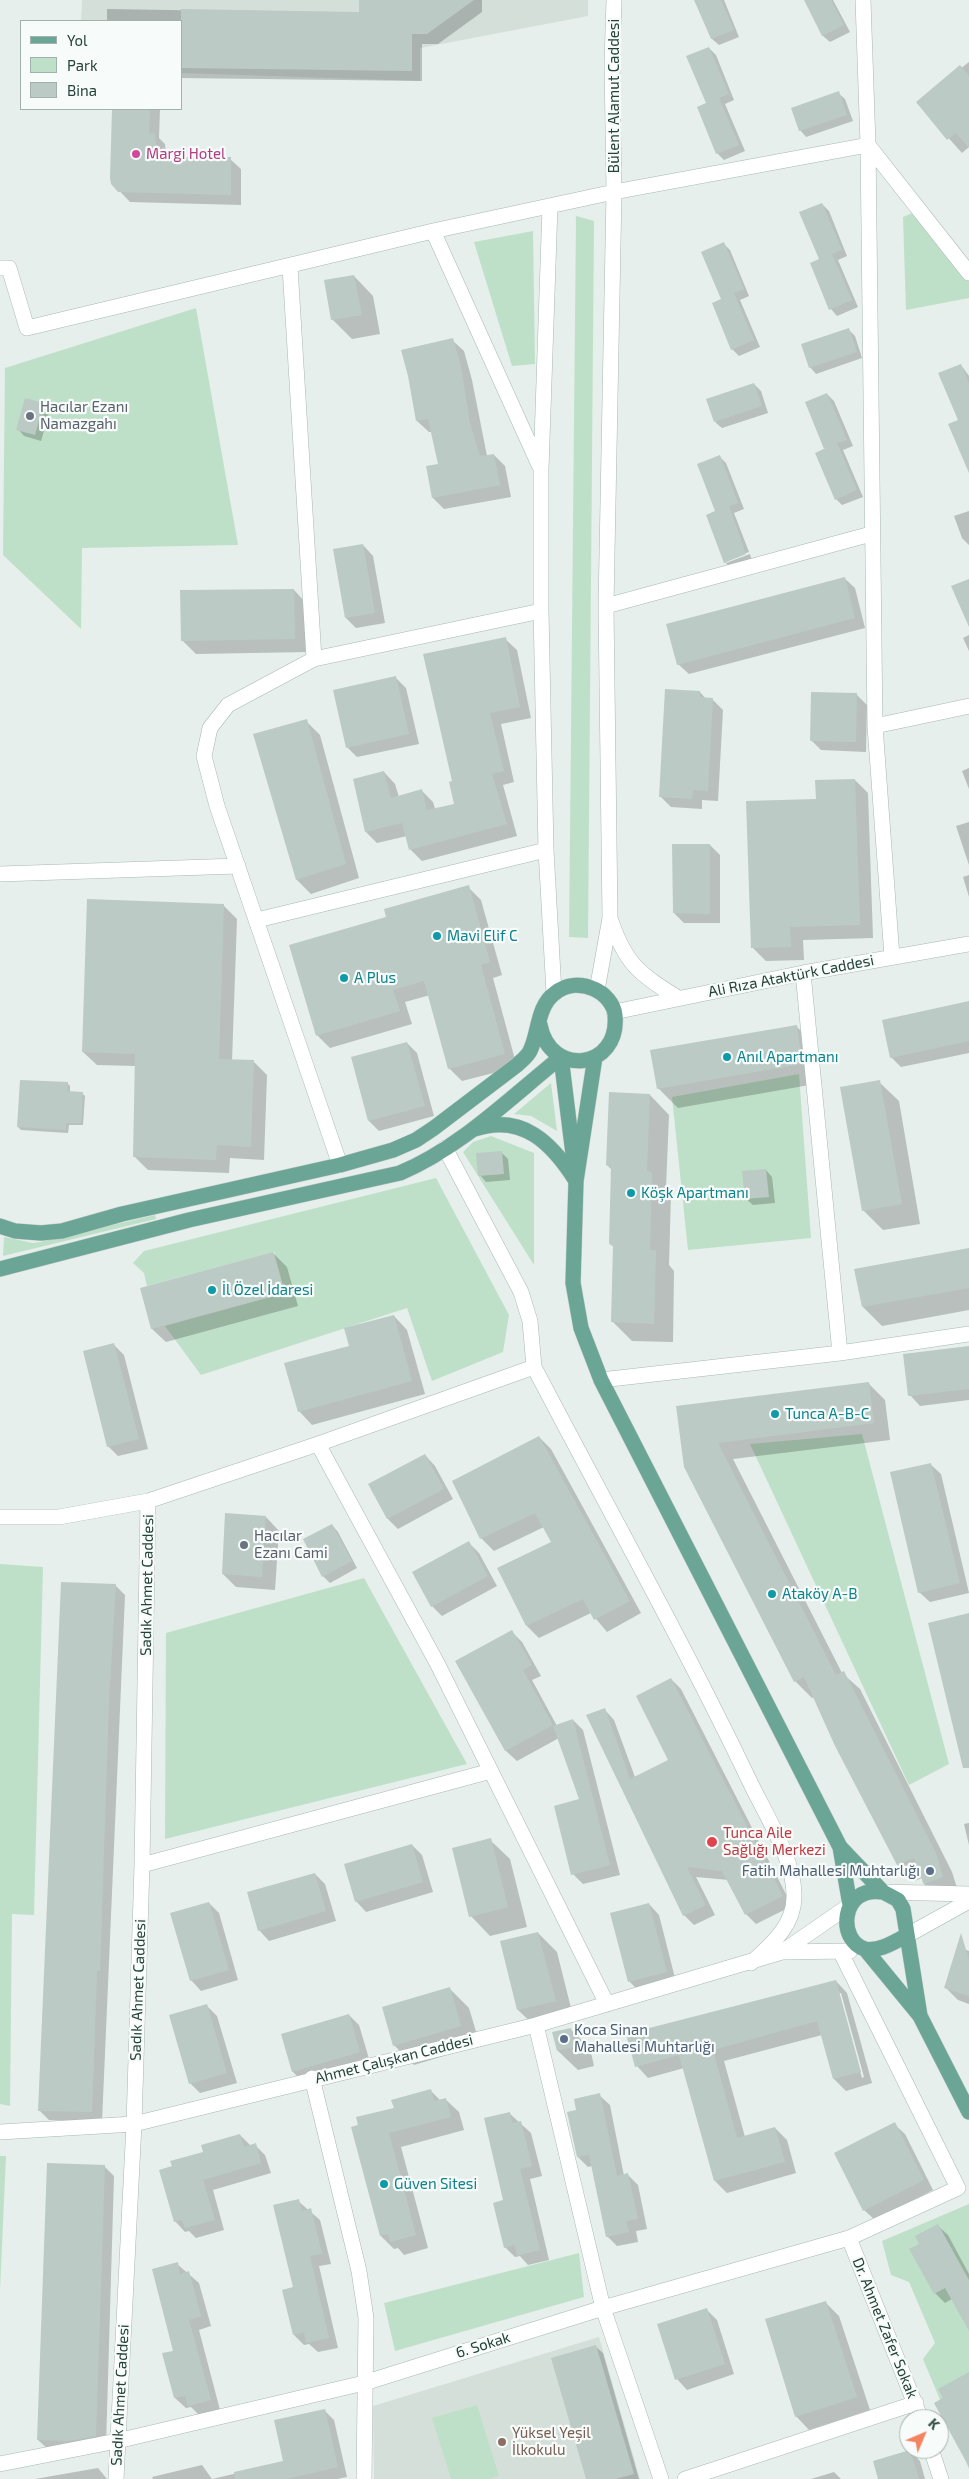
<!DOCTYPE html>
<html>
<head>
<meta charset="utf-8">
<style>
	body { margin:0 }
	#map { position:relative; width:969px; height:2479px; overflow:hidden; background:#e6efeb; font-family:"Exo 2",sans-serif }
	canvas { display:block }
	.legend { position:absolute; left:20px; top:20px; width:162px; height:90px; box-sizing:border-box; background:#f7fbf9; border:1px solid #a3b1ad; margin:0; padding:6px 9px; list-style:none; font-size:15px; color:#24423a }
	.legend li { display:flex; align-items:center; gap:10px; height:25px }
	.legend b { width:25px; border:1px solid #a3b1ad }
	.north { position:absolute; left:899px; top:2409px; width:50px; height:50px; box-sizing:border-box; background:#f7fbf9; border:1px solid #a3b1ad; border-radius:50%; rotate:45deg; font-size:14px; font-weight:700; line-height:20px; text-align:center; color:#24423a }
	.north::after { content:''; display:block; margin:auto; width:18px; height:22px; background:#f4845f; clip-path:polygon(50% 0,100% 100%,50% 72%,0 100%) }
</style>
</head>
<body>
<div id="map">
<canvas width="969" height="2479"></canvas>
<ul class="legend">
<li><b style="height:6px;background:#6aa596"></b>Yol</li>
<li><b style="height:14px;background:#bfe0c8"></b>Park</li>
<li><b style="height:14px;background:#bbcac4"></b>Bina</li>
</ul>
<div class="north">K</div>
</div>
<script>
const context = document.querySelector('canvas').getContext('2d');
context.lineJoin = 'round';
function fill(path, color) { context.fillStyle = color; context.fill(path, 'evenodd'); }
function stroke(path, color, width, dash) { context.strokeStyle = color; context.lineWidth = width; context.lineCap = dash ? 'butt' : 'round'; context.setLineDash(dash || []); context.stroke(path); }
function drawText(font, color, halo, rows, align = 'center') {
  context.font = font + ' "Exo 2",sans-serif'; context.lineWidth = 4.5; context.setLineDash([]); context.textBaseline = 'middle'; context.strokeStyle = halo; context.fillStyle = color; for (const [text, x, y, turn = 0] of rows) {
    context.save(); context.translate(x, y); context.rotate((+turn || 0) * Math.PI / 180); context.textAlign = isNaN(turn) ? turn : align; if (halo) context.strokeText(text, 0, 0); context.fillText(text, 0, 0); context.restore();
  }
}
fill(new Path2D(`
	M82,0H588V16L420,48V81L181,73V21H81Z
	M599,2337L640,2479H374L373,2406Z`), '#d4dfda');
fill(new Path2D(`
	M915,212L969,276V298L906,310L903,217Z
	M576,216L594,221L588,938L569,937Z
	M533,231L535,364L512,366L474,242Z
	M196,308L238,545L82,548L81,629L3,555L5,368Z
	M799,1074L811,1238L688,1250L672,1097Z
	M551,1083L557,1131L531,1116L514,1114Z
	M491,1136L534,1153V1265L463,1152L473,1142Z
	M436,1178L509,1315L503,1352L432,1381L407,1308L201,1375L165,1326L285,1293L274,1252L147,1286L144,1273L133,1263L144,1251Z
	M155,1215L156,1219L3,1256L4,1237L33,1243L40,1242Z
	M862,1434L949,1764L909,1785L750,1444Z
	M0,1564L43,1567L34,1915L12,1914L10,2106L0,2104Z
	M364,1578L467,1764L165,1839L166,1633Z
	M0,2156H6L0,2290Z
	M969,2204V2469L923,2359L935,2343L909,2282L891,2275L882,2241Z
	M579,2253L584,2297L395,2351L384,2303Z
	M477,2405L499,2476L489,2479H451L432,2418Z`), '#bfe0c8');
fill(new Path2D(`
	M360,0H482V12L438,44H422V81L181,78V21H107V9L360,13Z
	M696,0H724L739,37L719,45L712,39Z
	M805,0H833L850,32L830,42L823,36Z
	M709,48L716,55L734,100L725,104L745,151L724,160L717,153L708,104Z
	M969,62V147L962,153L917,103Z
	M838,93L845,99L853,121L806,137L800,130Z
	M113,109H160L159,138L165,144L166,156L170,158L230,159L241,169V205L130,202L112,183Z
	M822,204L829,211L847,256L838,260L858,307L837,316L831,309L821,260Z
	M724,244L730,250L749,296L740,300L760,347L739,356L732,349L723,300Z
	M354,276L373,296L380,334L352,339L332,319Z
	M849,330L855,336L862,358L816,374L810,367Z
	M452,340L464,351L472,380L487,456L494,455L505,466L511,497L444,509L433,498L439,465L432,432H429L417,421Z
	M961,365L969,376V470L959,421Z
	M754,384L761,391L768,413L722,428L715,422Z
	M827,394L834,401L853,446L843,450L863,497L842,505L836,499L826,449Z
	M43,404L50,411L41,441L24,436L18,429Z
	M720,457L726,463L744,509L734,513L749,552L726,560V563L750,554L752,561L731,569L725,562L717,512Z
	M969,511V545L962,538L954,516Z
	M363,545L373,556L385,623L356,628L346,618Z
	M844,578L855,588L865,628L689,674L678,664Z
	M294,590L307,604L308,652L196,654L182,640Z
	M969,635V651L963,638Z
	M505,639L517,650L531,718L501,724L514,782L503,785L517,836L422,861L410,849L407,836L377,843L366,832L384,772L395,784L399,797L422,791L433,802L435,809L455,805Z
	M396,678L406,688L419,744L357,757L347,747Z
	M700,692L706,699H712L723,710L718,801L702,800V809L671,807L661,797Z
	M857,695L867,705L866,752L821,750L811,740Z
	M306,721L320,735L359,878L311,894L297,880L254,735Z
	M969,768V789L962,771Z
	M855,780L868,793L873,938L803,940L804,960L766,961L752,947L817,801Z
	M969,822V865L956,826Z
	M710,845L720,855V923H684L674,913Z
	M969,875V897L963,877Z
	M468,887L481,900L502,975L493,978L517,1067L462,1081L449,1068L430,995L405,1002L412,1024L330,1048L318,1036L291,946L387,917Z
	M224,906L237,919L232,1061H253L267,1075L264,1160L230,1158L229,1173L148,1170L134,1156L136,1066L97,1065L83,1052Z
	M969,1002V1053L901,1067L891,1057Z
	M797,1027L816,1046L821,1083L678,1108L658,1088Z
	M407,1043L417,1053L434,1116L379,1131L369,1121Z
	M879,1082L899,1101L920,1224L883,1230L863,1210Z
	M67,1083L70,1086V1093H82L85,1096L83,1125H69L68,1133L21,1130L18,1127Z
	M650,1095L669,1115L666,1188L671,1193L669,1265L674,1271L673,1342L632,1341L613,1322L615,1248L610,1244L612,1170L607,1165Z
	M501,1152L508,1159L510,1180L486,1182L480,1175Z
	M766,1170L772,1177L775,1203L753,1205L746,1199Z
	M969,1249V1310L882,1326L863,1307Z
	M273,1253L287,1267L298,1306L166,1342L152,1329L141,1289Z
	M394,1316L407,1330L425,1394L312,1425L299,1411L350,1347Z
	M114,1345L124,1355L148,1449L118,1456L108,1446Z
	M969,1347V1400L920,1406L910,1395Z
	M868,1383L885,1400L890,1440L733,1459L842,1673L860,1689L952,1872L959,1894L940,1900L923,1883L922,1878L915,1881L898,1865L836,1746L814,1697L812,1698L795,1681L678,1407Z
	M539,1437L551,1449L641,1613L607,1632L591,1613L539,1638L527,1626L499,1569L553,1543L544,1527L494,1551L482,1539L454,1481Z
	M425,1455L435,1466L453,1499L398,1529L388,1519L370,1485Z
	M930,1464L941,1474L969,1593L930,1602L919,1592Z
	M266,1517L279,1531L275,1590L236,1587L223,1574Z
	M332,1525L338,1532L357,1568L330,1583L323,1576Z
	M469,1543L479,1553L497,1586L442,1616L432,1606Z
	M115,1585L125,1595L102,2122L49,2120L39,2110Z
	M512,1632L522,1642L541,1676L532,1680L557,1726L573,1720L583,1730L620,1875L583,1884L573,1874L580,1800L559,1738L517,1761L506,1751L457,1662Z
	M671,1679L681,1689L792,1906L756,1924L746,1914L729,1880L696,1877L715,1915L694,1925L684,1915L587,1715L604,1709L614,1720L635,1777L670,1761Z
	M969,1823V1845L964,1824Z
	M490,1840L510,1859L527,1927L490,1936L471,1916Z
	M412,1845L422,1855L433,1892L366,1912L356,1901Z
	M315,1874L325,1884L336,1921L269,1941L259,1930Z
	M209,1903L219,1913L238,1980L201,1991L191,1980Z
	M649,1904L659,1915L676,1982L639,1991L629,1981Z
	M538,1933L557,1952L574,2020L538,2029L518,2010L501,1942Z
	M958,1947L969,1951V2004L958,2000L945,1987Z
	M836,1981L847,1993L872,2083L846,2091L834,2079L822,2035L724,2061L745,2137L775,2128L787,2140L796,2173L727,2193L715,2181L684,2068L648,2078L637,2066ZM838,1993H841L864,2077L862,2078Z
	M450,1989L469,2008L480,2045L414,2065L394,2045Z
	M207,2006L217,2016L237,2083L200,2093L190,2083Z
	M349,2015L359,2025L370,2062L303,2082L293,2072L282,2034Z
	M570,2029L590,2048L594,2066L578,2070L558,2051Z
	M431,2091L440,2100L445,2099L459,2112L464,2130L401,2147L428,2248L404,2255L398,2248L394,2249L381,2236L352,2128Z
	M599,2095L610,2105L624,2176L628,2175L638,2185L647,2229L636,2231L638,2242L617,2246L607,2236L592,2166L588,2167L578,2157L568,2113L577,2111Z
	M509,2113L531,2133L542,2176L530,2179L549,2260L528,2265L520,2256L515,2257L505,2247Z
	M894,2124L905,2134L933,2190L875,2220L864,2210Z
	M240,2135L251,2146L255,2145L265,2155L271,2173L213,2190L224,2230L196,2238L189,2231L185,2232L175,2221L205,2153Z
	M104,2166L114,2176L106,2446L49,2450L38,2440Z
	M298,2201L320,2220L331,2264L319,2266L338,2348L318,2352L309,2344L304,2345L294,2335Z
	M937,2225L948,2235L969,2274V2329L952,2299L945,2303L935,2293L921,2244Z
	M177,2264L199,2283L211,2326L199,2330L220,2410L199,2415L191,2407L186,2408L175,2398L164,2354L175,2351Z
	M826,2303L839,2316L870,2410L809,2430L796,2416Z
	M707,2310L717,2320L734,2374L687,2390L677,2379Z
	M596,2347L603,2353L639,2479H588Z
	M324,2410L334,2420L347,2477L337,2479H153L152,2477L202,2465L212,2479L285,2462Z
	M910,2451L920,2461L925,2479H879Z
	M98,2468L107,2479H35Z
	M834,2472L841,2479H811Z`), '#0003');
fill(new Path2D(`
	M359,0H474L427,34H412V71L181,68V9L359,12Z
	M694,0H721L734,30L711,39Z
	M804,0H831L844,25L822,36Z
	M709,47L729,94L719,98L739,145L716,154L697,107L706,103L686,56Z
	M960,65L969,76V148L956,133L947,140L916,102Z
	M839,91L847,115L799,131L791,108Z
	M112,109H150L149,134L155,133L156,147L170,157H231V195L118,192L111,184L110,178Z
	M822,203L842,250L832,254L852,300L829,310L810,263L819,259L799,212Z
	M724,242L744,289L734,293L754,340L731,350L712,303L721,299L701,252Z
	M354,275L362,315L331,320L324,280Z
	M849,328L857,352L809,368L801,344Z
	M453,338L461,367L470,423L480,456L494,454L500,485L432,498L426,466L438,464L428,419L416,421L408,376L401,350Z
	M961,364L969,383V473L948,424L958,420L938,373Z
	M754,383L762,406L714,422L706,399Z
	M827,393L847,440L837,443L857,490L835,500L815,453L832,445L824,449L805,402Z
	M25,398L44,403L35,435L16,430Z
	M720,455L738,503L729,506L746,554L724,563L706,515L715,511L697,464Z
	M363,544L375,613L345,618L333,549Z
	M845,577L855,618L677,665L666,624Z
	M969,579V627L951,586Z
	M294,589L295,639L181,641L180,590Z
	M506,637L520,707L490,713L504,771L492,774L507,824L409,850L402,823L365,832L353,779L384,771L391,798L422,789L427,810L454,804L449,782L452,781L423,654Z
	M396,676L409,734L346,748L333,690Z
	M665,689L700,691V697L713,698L708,791L693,790L692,799L659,797Z
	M811,692L857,693L856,742L810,741Z
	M307,719L346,864L296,880L253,734Z
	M855,779L860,925L790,927L791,947L751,948L746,801L816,799L815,780Z
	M672,844H710V914L673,913Z
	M469,885L490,962L481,965L505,1054L448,1069L424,981L393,990L400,1011L316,1036L289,945L386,917L384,909Z
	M87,899L224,904L219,1059L254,1060L251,1147L217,1145L216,1160L133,1157L135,1054L82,1052Z
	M969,1001V1041L890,1058L882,1020Z
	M797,1025L802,1064L657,1089L650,1050Z
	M407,1042L425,1106L368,1121L351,1057Z
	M20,1080L68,1082L67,1091L83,1092L81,1123H66V1130L17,1127Z
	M880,1080L902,1204L862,1211L840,1087Z
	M609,1092L650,1094L647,1170L652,1173L650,1250H656L654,1324L611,1322L613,1245L609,1244L611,1167L606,1165Z
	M502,1151L504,1174L478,1176L476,1153Z
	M766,1169L769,1197L745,1199L742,1171Z
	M969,1248V1288L862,1307L854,1269Z
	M273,1252L285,1293L151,1329L140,1288Z
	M394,1315L412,1381L298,1412L284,1363L349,1346L344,1328Z
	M114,1343L139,1439L107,1447L83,1351Z
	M969,1346V1389L908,1396L903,1354Z
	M869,1382L874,1423L718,1443L836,1675L844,1671L936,1853L943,1877L924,1884L914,1858L897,1865L835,1746L804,1677L794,1682L684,1467L676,1406Z
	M539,1436L630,1601L594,1620L583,1599L526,1626L497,1568L551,1542L535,1513L480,1539L452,1481Z
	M425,1454L444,1489L387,1519L368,1484Z
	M931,1463L960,1583L918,1593L890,1472Z
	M225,1513L266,1516L262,1577L222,1574Z
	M332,1524L352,1561L322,1577L303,1539Z
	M469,1541L488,1576L431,1607L412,1572Z
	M61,1582L116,1584L109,1701L100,1971H97L92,2112L38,2111Z
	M969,1613V1768H963L928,1623Z
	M512,1630L532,1665L523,1670L553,1725L505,1751L455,1661Z
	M671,1678L783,1896L745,1915L722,1871L687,1867L706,1905L683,1916L586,1715L605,1708L630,1779L668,1760L636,1696Z
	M573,1719L610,1865L571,1875L554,1806L579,1799L553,1726Z
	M491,1838L508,1907L469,1917L452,1848Z
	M412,1844L423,1882L355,1902L344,1864Z
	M315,1873L326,1911L258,1931L247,1892Z
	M209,1902L229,1970L190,1981L170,1913Z
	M649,1903L667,1972L628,1982L610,1913Z
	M538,1932L556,2001L517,2010L500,1941Z
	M961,1933L969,1960V1996L944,1988Z
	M836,1980L861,2072L833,2079L817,2021L713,2050L737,2138L775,2127L785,2162L714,2181L679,2055L635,2067L626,2034Z
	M450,1987L461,2026L393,2046L382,2007Z
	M207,2004L227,2073L189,2084L169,2015Z
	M349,2014L360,2052L292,2072L281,2034Z
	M571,2028L575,2047L557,2051L552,2032Z
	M431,2089L434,2101L446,2098L451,2117L389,2133L416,2235L390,2242L388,2234L380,2236L351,2127L358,2125L356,2117L394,2108L391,2100Z
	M600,2093L617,2176L628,2173L638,2219L626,2221L629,2232L606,2237L589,2155L577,2157L567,2112L576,2110L574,2099Z
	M510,2112L512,2123L521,2121L532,2166L520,2169L540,2250L517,2256L515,2245L504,2248L493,2203L503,2200L484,2118Z
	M895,2122L924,2180L863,2211L834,2153Z
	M240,2134L244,2147L256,2143L261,2163L203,2180L215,2220L185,2228L182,2220L174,2222L159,2170L172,2166L170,2161L203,2152L201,2145Z
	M47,2163L105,2165L96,2436L68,2441L37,2440Z
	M299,2199L302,2211L311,2208L322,2254L310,2256L329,2338L306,2343L304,2332L293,2335L282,2290L293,2287L273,2205Z
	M938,2224L969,2280V2331L945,2288L934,2294L909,2249L919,2244L915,2236Z
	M178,2262L180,2274L189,2271L201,2316L189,2320L211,2400L188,2406L185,2396L174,2398L162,2353L173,2351L152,2269Z
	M826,2301L857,2397L795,2417L765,2319Z
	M707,2308L725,2364L675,2380L657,2324Z
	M596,2345L634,2474L616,2479H586L551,2358Z
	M969,2372V2467L934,2403L943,2398L938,2389Z
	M325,2409L338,2467L286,2479H235L234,2472L283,2461L274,2420Z
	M910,2450L919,2479H878L873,2461Z`), '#bbcac4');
const minor = new Path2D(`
	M863,0L868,145L875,726L892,957
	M550,206L541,469V611L546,850L554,993
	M433,231L539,465
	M290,267L314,659
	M0,268H9L27,328L433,231L614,192L868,145L969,273
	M606,606L871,534
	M875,726L969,706
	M0,874L238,866
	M257,920L546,850
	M611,921C626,965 640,974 678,998
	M803,973L840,1353
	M597,990L610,918L606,606L614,192L612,63L614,0
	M614,1012L803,973L969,944
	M445,1148L521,1292L530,1321L534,1367C606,1505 682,1640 749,1780C765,1814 794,1858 794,1895C795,1925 771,1945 751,1963
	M340,1165L217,806L204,756L210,728L228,705L314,659L541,611
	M601,1380L840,1353L969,1334
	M318,1444L437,1663L607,2004
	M0,1517H59L148,1501L318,1444L534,1367
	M142,1865L491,1771
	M883,1892L969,1894
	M906,1936L969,1901
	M782,1952L850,1951
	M536,2025L603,2308L661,2479
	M312,2078L359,2271L366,2318L364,2479
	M0,2132L134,2124L536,2025L782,1952L850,1905
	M849,2238L921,2419
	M931,2449L941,2479
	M0,2464L117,2441L364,2383L603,2308L849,2238L958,2188L841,1953
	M116,2479L134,2124L142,1865L148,1501
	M685,2479L916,2403`);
const major = new Path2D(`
	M561,1057L574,1162
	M595,1057L576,1181L573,1283L581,1328L601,1380L840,1847L883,1892L898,1900L903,1909L920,2016
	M475,1129C522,1113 552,1143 576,1181
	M0,1226L15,1231L41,1233L62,1231L122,1214L340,1165L393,1150L416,1140L434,1128L517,1065C521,1061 527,1057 530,1051C539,1033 537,1006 555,993C566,984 581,983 594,989C604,993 614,1004 615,1015C620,1070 550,1078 540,1025
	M0,1269L189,1220L400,1173C460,1148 510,1098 561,1057
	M840,1847L850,1905
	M883,1892C840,1885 837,1941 865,1949C879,1952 894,1942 906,1936
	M865,1949L920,2016L969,2112`);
stroke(minor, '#a8b8b2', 16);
stroke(major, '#c2cac8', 16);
stroke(minor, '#fff', 15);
stroke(major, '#6aa596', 15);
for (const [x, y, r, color] of [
	[136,154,5,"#d1479c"],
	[30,416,5,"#6b7280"],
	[437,936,5,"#0f9aa8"],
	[344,978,5,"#0f9aa8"],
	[727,1057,5,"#0f9aa8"],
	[631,1193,5,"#0f9aa8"],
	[212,1290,5,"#0f9aa8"],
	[775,1414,5,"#0f9aa8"],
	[244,1545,5,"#6b7280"],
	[772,1594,5,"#0f9aa8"],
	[712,1842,6,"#e0444e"],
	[930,1871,5,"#5c6f8a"],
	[564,2039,5,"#5c6f8a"],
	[384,2184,5,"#0f9aa8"],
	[502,2442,5,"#8d6e63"]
]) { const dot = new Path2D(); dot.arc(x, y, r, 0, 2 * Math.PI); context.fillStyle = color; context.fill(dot); stroke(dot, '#f7fbf9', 2); }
drawText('15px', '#24423a', '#f7fbf9', [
	["Bülent Alamut Caddesi",614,96,-90],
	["Ali Rıza Ataktürk Caddesi",791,976,-11],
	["Sadık Ahmet Caddesi",147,1585,-89],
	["Sadık Ahmet Caddesi",138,1990,-88],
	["Ahmet Çalışkan Caddesi",394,2059,-14],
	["Dr. Ahmet Zafer Sokak",885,2328,68],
	["6. Sokak",483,2345,-17],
	["Sadık Ahmet Caddesi",120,2395,-87]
]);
drawText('15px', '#b23c85', '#f7fbf9', [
	["Margi Hotel",146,154]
], 'left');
drawText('15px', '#5b616d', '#f7fbf9', [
	["Hacılar Ezanı",40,407],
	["Namazgahı",40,424],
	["Hacılar",254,1536],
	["Ezanı Cami",254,1553]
], 'left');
drawText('15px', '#0d838f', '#f7fbf9', [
	["Mavi Elif C",447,936],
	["A Plus",354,978],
	["Anıl Apartmanı",737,1057],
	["Köşk Apartmanı",641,1193],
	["İl Özel İdaresi",222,1290],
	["Tunca A-B-C",785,1414],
	["Ataköy A-B",782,1594],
	["Güven Sitesi",394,2184]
], 'left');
drawText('15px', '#be3a42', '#f7fbf9', [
	["Tunca Aile",723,1833],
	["Sağlığı Merkezi",723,1850]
], 'left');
drawText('15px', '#4e5e75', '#f7fbf9', [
	["Fatih Mahallesi Muhtarlığı",920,1871],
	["Koca Sinan",574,2030,"left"],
	["Mahallesi Muhtarlığı",574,2047,"left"]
], 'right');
drawText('15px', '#785e54', '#f7fbf9', [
	["Yüksel Yeşil",512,2433],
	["İlkokulu",512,2450]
], 'left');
</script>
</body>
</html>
